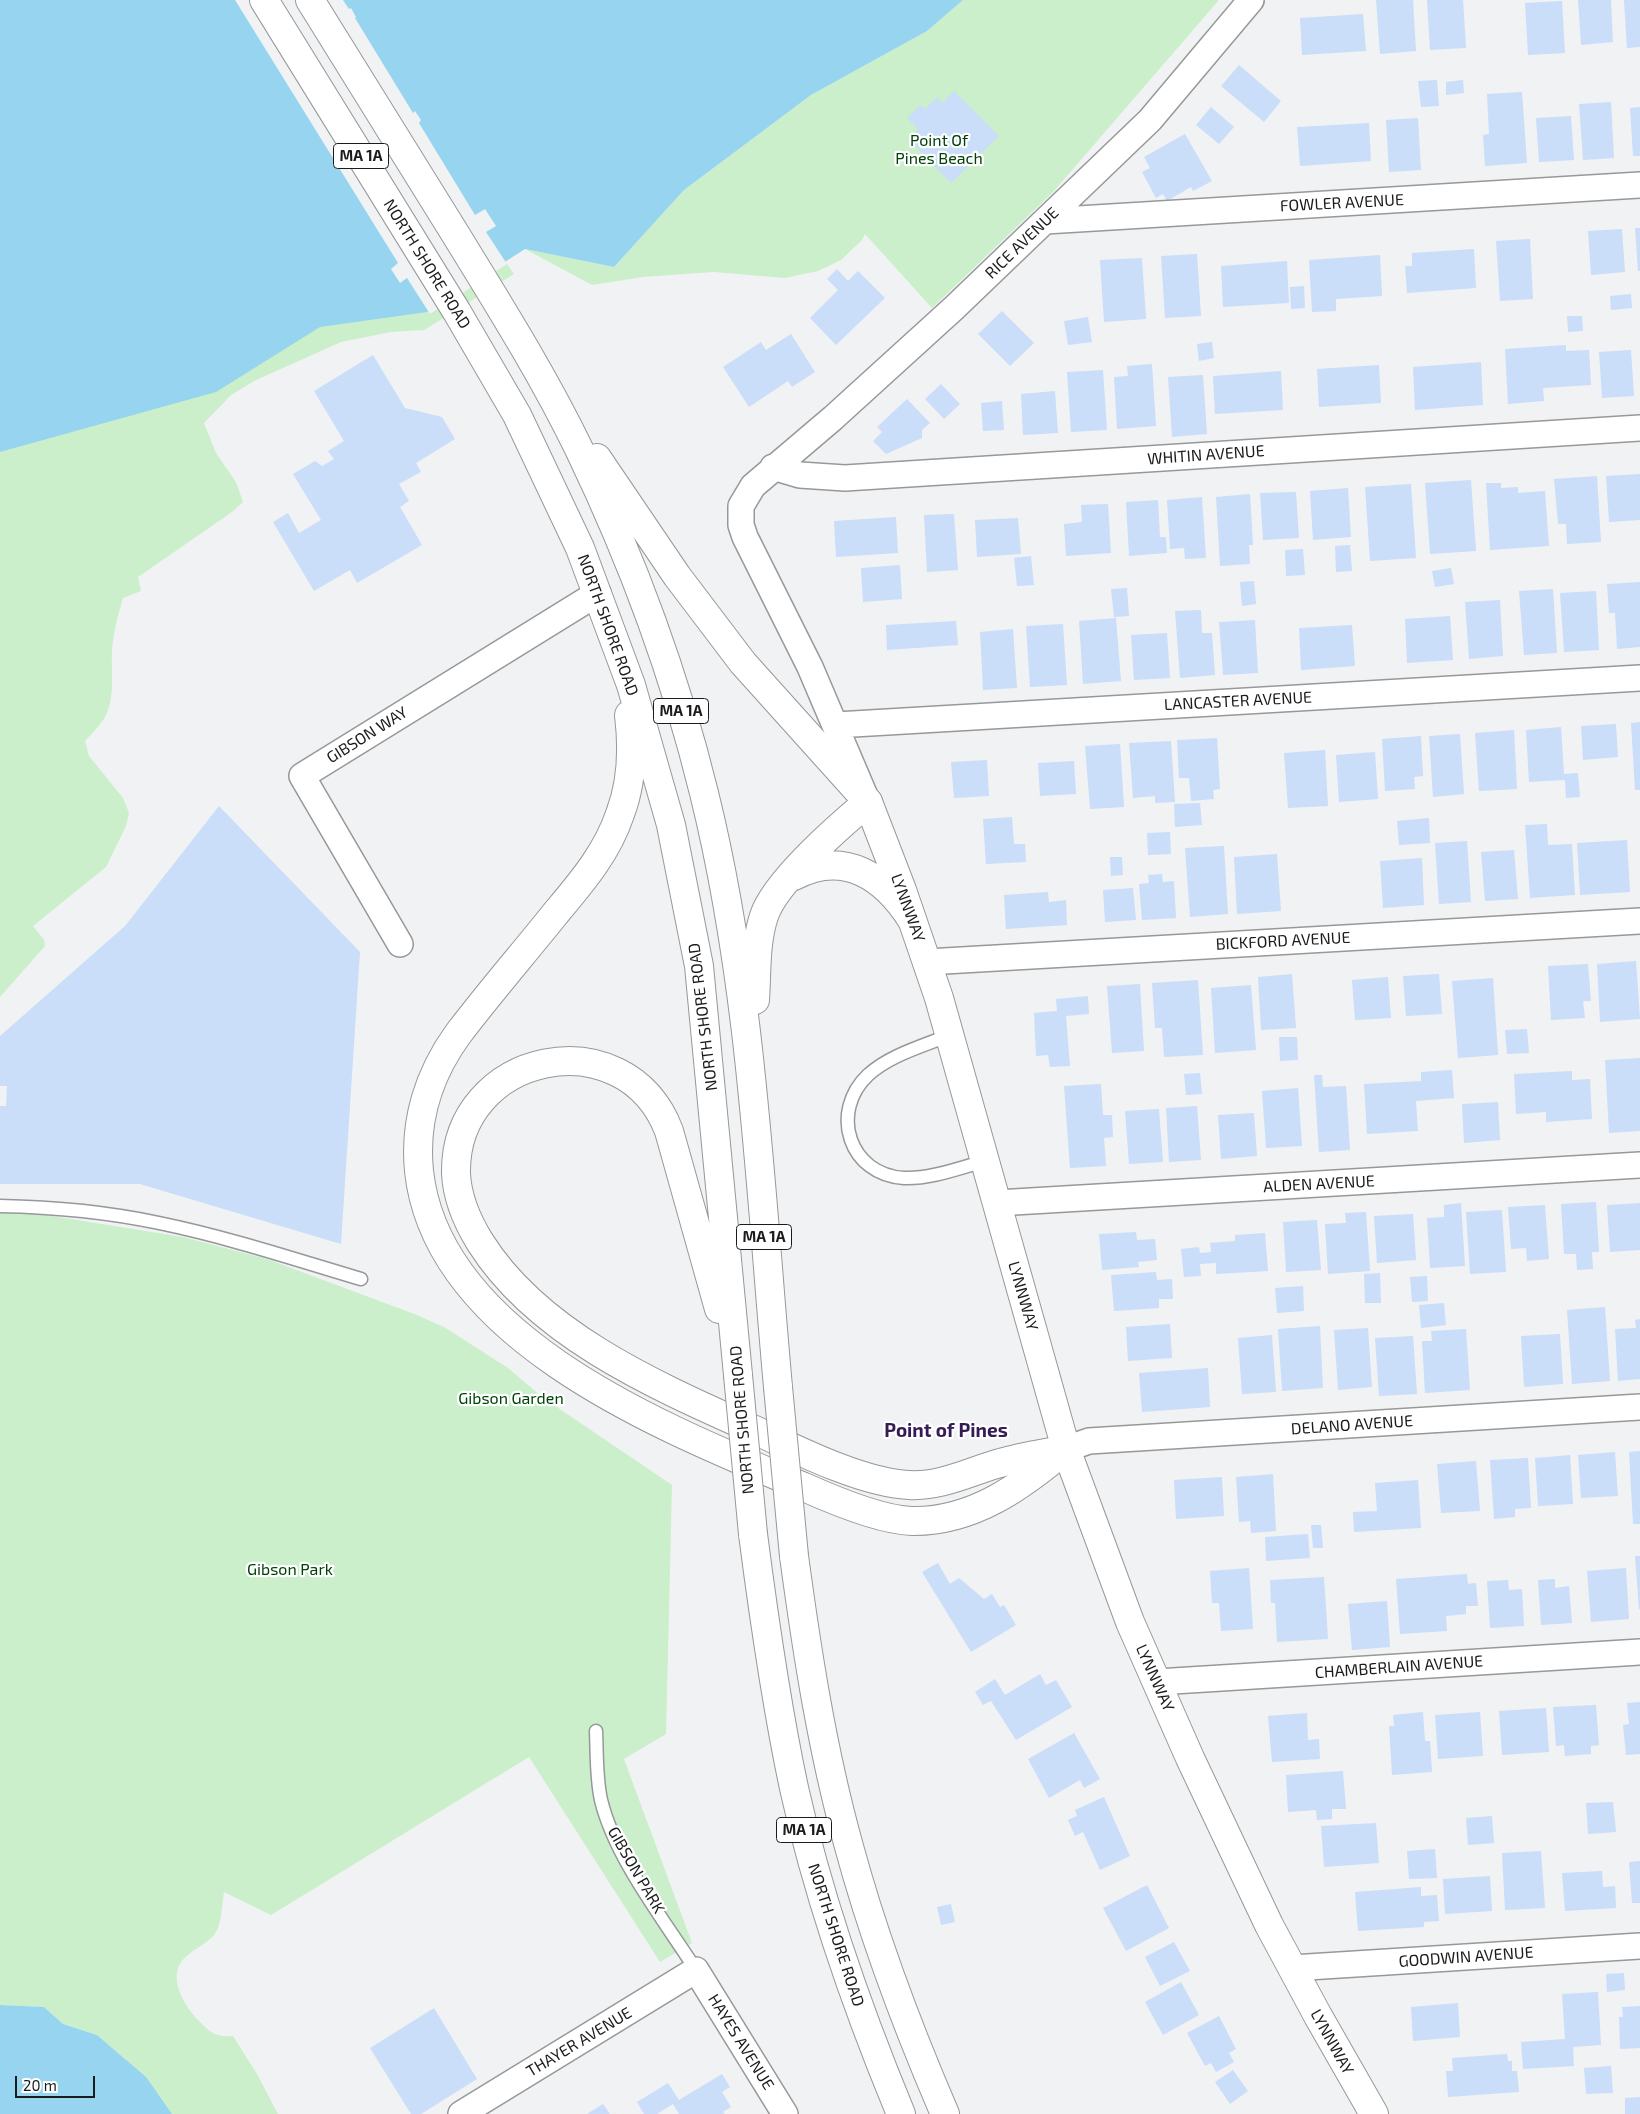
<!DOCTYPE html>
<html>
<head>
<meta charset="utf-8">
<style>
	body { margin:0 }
	#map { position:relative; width:1640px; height:2114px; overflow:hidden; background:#f0f2f4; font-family:"Exo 2",sans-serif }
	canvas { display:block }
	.scale { position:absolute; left:15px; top:2076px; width:80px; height:22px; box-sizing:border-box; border:2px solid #1a1b1c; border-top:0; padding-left:6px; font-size:15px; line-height:18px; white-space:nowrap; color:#1a1b1c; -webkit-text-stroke:4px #fff; paint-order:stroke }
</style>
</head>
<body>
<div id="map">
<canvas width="1640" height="2114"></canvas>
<div class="scale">20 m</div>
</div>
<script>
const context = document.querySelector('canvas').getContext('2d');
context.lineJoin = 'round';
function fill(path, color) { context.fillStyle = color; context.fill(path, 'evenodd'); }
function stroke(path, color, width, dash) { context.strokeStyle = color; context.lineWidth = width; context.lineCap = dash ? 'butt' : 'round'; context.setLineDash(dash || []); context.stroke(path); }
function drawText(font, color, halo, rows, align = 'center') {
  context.font = font + ' "Exo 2",sans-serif'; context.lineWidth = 4.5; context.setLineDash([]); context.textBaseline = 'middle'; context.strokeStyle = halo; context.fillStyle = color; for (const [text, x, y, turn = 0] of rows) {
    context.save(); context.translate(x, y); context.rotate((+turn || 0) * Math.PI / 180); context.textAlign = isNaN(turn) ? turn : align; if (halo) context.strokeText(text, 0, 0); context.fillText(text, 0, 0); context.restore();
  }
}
fill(new Path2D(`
	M963,0H1219L1054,191L932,308L865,234L862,240L841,260L818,271L785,278L714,272L643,277L592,285L525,249L614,267L684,190L811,95L927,31Z
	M489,238L514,274L424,330L391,332L341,342L256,380L231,395L204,423L216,453L236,482L243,502L232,512L138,577L141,591L123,598C118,615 113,633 112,651C111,672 115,693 107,713C102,724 93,732 85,741L89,756L123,798L129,813L126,826L106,867L33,926L44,940L45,946L0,997V348Z
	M0,1212L33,1213L183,1237L267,1259L417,1315L444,1327L508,1368L542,1397L672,1485L666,1734L624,1759L692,1943L660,1962L529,1757L271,1915L224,1892C222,1903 222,1919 217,1930C213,1940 196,1948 188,1955C165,1972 182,2003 197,2019C209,2031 215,2038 233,2036L257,2074L278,2114H172L159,2096L125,2059L97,2035L63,2024L44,2007L0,2005Z`), '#cbefca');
fill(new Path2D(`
	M0,0H963L927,31L811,95L684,190L614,267L525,249L427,312L320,327L216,392L0,452Z
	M0,2005L44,2007L63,2024L97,2035L146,2077L172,2114H0Z`), '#96d4ef');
fill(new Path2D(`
	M235,0H343L349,9L351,8L356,17L355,18L413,113L415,111L421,120L419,123L475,215L485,209L496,226L486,232L507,264L430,314L407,278L400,283L391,269L398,263Z`), '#f0f2f4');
fill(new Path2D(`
	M1376,0H1413L1416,51L1380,54Z
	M1427,0H1463L1466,48L1430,50Z
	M1578,0H1611L1613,42L1581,45Z
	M1624,0H1640V47L1627,48Z
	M1562,1L1565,53L1528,55L1525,3Z
	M1363,14L1366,51L1302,55L1300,18Z
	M1239,65L1281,101L1264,122L1221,86Z
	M1437,80L1439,106L1421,107L1418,81Z
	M1463,80L1464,93L1446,95V82Z
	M954,91L999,136L951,183L908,139L918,129L907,118L920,105L925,109L937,97L942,103Z
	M1522,92L1527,163L1485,166L1483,135L1489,134L1487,94Z
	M1611,102L1614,158L1583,160L1579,104Z
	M1211,107L1234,127L1219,144L1196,125Z
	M1640,107V156H1633L1630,108Z
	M1571,116L1574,160L1539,162L1536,118Z
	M1418,118L1421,170L1389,172L1386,120Z
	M1369,123L1371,161L1300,166L1297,127Z
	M1185,134L1212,181L1193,191L1191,187L1167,201L1163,194L1156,198L1142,172L1150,168L1144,157Z
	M1635,228H1640V271H1638Z
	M1622,229L1625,272L1591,275L1588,231Z
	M1530,239L1533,299L1500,301L1496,241Z
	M1474,249L1476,288L1407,293L1405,266H1412V253Z
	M1197,254L1201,316L1165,318L1161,256Z
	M1380,255L1382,296L1336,299V311L1312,312L1309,260Z
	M1142,258L1146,319L1104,322L1100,260Z
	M1287,261L1289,303L1223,307L1221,266Z
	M837,269L848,281L858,271L885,298L836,345L810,318L838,290L827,279Z
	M1304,286L1305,308L1291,309L1290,287Z
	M1631,294L1632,308L1611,310L1610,296Z
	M1002,311L1034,343L1010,366L978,334Z
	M1567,316H1582L1583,331L1568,332Z
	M1088,317L1092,342L1068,345L1064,321Z
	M791,334L815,372L792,387L788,381L749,407L723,367L761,342L766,350Z
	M1212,342L1214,358L1199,361L1197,344Z
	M1566,345V351L1589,350L1591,385L1543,388L1544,401L1508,404L1505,349Z
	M1631,350L1634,396L1602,398L1599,352Z
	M373,355L405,408L442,417L455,439L416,463L421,472L399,484L409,501L400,507L422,545L357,583L350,570L314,591L273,522L288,513L299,533L321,520L293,474L315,461L322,466L334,459L328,451L344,441L314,391Z
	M1481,362L1483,405L1415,410L1413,367Z
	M1152,364L1156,426L1117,429L1114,377L1128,376L1127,366Z
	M1379,365L1381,403L1319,407L1317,369Z
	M1103,370L1107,430L1071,432L1067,372Z
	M1281,371L1283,410L1215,414L1213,376Z
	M1203,375L1207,434L1172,437L1168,377Z
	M941,384L960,404L944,419L925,399Z
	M1055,391L1058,433L1023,435L1021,394Z
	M907,399L930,423L922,430V438L886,454L873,441L882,432L877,427Z
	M1002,401L1004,430L983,431L981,403Z
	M1640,474V520L1609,522L1606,476Z
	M1597,476L1601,542L1567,544L1566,524H1558L1554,479Z
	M1471,480L1476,551L1430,554L1425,483Z
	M1486,483H1501V488L1518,487V493L1545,491L1549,546L1490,550Z
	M1411,484L1416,558L1370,561L1365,487Z
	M1348,488L1351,537L1313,540L1310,491Z
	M1296,492L1299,538L1263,540L1260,493Z
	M1250,494L1253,545H1249L1250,564L1220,566L1216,497Z
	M1202,497L1206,558L1185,559L1184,548L1170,549L1167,500Z
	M1158,500L1160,537H1166L1167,553L1129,556L1126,502Z
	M1108,504L1111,553L1066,556L1064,524L1082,522L1081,505Z
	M954,514L958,570L927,572L924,515Z
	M896,517L898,553L836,557L834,521Z
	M1018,518L1021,554L977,557L975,520Z
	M1350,545L1352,571L1336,572L1335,546Z
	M1303,549L1305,575L1286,576L1285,550Z
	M1031,556L1034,585L1017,586L1014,558Z
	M900,565L902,599L863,602L861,568Z
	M1451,568L1454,584L1435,587L1432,571Z
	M1254,581L1256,604L1242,606L1240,582Z
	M1640,582V647L1617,649L1615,613H1609L1607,584Z
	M1127,588L1129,616L1114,617L1111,589Z
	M1553,589L1557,653L1524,655L1519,591Z
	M1596,591L1599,650L1564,652L1560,593Z
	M1500,600L1503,656L1469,659L1465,602Z
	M1201,610L1202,633H1212L1215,675L1180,678L1175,611Z
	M1450,616L1453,660L1407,663L1405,619Z
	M1116,618L1121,681L1083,684L1079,621Z
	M1255,620L1258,673L1223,675L1219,622Z
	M956,621L958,645L887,650L886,625Z
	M1063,624L1067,685L1030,687L1026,626Z
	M1352,625L1355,666L1301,670L1299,628Z
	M1013,629L1017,688L983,690L980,632Z
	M1167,633L1170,678L1134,680L1131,635Z
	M1640,722V790H1635L1631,723Z
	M1616,724L1618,757L1583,760L1581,726Z
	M1561,727L1564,774L1578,773L1580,797L1566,798L1565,780L1529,782L1526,730Z
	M1514,730L1517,789L1479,791L1475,733Z
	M1460,734L1464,794L1433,797L1429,736Z
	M1421,736L1423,776L1414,777L1415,789L1385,791L1382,739Z
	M1217,738L1220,789L1213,790L1214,799L1191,801L1189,778H1179L1177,740Z
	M1171,741L1175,802L1155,803V796L1133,798L1129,743Z
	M1120,744L1124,807L1090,809L1085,746Z
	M1325,750L1328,806L1288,808L1284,753Z
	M1375,752L1378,799L1339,802L1336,755Z
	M987,760L989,796L954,798L951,762Z
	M1074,761L1076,794L1040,796L1038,763Z
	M1200,803L1202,825L1175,827L1174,804Z
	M219,806L360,952L341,1244L140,1184H0V1106H6L7,1086H0V1036L125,926Z
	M1012,817L1014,844H1025L1026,862L986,864L983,819Z
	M1429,818L1430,843L1399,845L1397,821Z
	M1547,824L1548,845L1572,844L1575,895L1530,898L1525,825Z
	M1170,832L1171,854L1148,855L1147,833Z
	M1627,840L1630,892L1580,895L1577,843Z
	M1467,841L1471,902L1439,904L1435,843Z
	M1224,846L1228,914L1190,917L1185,848Z
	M1514,850L1518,899L1485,901L1481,852Z
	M1277,854L1281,911L1237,914L1234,857Z
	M1110,857H1122L1123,875L1111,876Z
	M1422,858L1424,905L1383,908L1380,861Z
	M1162,874L1163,882L1174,881L1176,918L1142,920L1139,884L1149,883L1148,875Z
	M1133,888L1136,920L1105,922L1103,890Z
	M1048,892L1049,902L1066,900L1067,925L1006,929L1004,895Z
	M1636,961L1640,1019L1600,1022L1597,964Z
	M1588,964L1591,1001H1583L1585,1018L1551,1020L1548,966Z
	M1292,974L1296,1028L1261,1030L1258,977Z
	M1439,974L1442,1014L1406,1016L1403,976Z
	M1388,977L1391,1018L1355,1020L1352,980Z
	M1493,978L1498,1055L1458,1058L1452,981Z
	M1198,980L1203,1055L1164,1057L1162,1028H1155L1152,983Z
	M1140,984L1144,1051L1112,1053L1107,986Z
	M1251,985L1256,1050L1215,1053L1211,988Z
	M1088,996L1089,1014L1066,1016L1070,1066L1050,1067L1048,1055L1036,1056L1034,1013L1057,1011L1056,999Z
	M1527,1029L1529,1053L1507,1054L1505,1030Z
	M1279,1037H1297L1298,1060L1280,1061Z
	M1640,1058V1131L1609,1133L1605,1060Z
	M1452,1070L1454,1098L1416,1101L1418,1131L1367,1134L1364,1084L1421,1081V1072Z
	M1572,1071V1080L1590,1079L1592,1119L1546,1122V1112L1516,1114L1514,1074Z
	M1200,1073L1202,1094L1186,1095L1184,1074Z
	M1314,1075H1322L1323,1087L1346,1086L1350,1150L1319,1152Z
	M1101,1084L1103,1115H1112L1113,1137L1104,1138L1106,1166L1070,1168L1064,1086Z
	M1298,1088L1302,1146L1266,1148L1262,1091Z
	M1498,1102L1500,1140L1464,1143L1462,1104Z
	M1197,1106L1201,1160L1169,1162L1166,1108Z
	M1159,1109L1163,1162L1129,1164L1125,1111Z
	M1254,1113L1257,1156L1221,1159L1218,1115Z
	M1596,1202L1599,1252H1592L1593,1269L1577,1270L1576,1254H1564L1561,1204Z
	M1461,1203L1465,1266L1430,1268L1427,1218L1444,1217V1205Z
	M1640,1203V1250L1610,1252L1607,1205Z
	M1545,1205L1549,1259L1527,1261L1526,1248L1511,1249L1508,1207Z
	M1502,1210L1506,1272L1470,1274L1466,1212Z
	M1366,1212L1370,1271L1328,1274L1325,1224L1346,1223L1345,1213Z
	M1413,1214L1416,1260L1377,1263L1374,1216Z
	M1317,1220L1321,1270L1286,1272L1283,1222Z
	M1136,1232L1137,1240L1155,1239L1157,1260L1138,1262L1139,1267L1102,1270L1099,1234Z
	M1265,1233L1268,1271L1216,1274V1263L1200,1264L1201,1276L1184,1277L1181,1249L1199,1247L1200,1253L1211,1252L1210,1243L1235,1241V1235Z
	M1156,1272L1157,1280L1172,1279L1173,1299H1159V1308L1114,1311L1111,1275Z
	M1380,1273L1381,1303H1365L1364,1274Z
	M1427,1276L1428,1301L1412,1302L1410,1277Z
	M1303,1286L1304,1311L1277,1313L1275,1288Z
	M1444,1303L1446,1325L1421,1328L1419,1305Z
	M1605,1307L1610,1381L1572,1384L1567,1310Z
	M1640,1319V1379L1618,1381L1615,1329L1636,1328L1635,1320Z
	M1170,1324L1172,1358L1128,1361L1126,1327Z
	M1320,1326L1323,1388L1282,1391L1278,1329Z
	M1368,1328L1372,1387L1338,1390L1334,1330Z
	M1466,1329L1470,1390L1425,1393L1422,1341H1432L1431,1331Z
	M1560,1334L1563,1384L1524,1387L1521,1336Z
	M1272,1335L1276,1392L1242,1394L1238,1338Z
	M1413,1336L1417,1394L1379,1396L1375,1338Z
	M1208,1368L1210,1407L1142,1412L1139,1373Z
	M1640,1451V1524H1633L1629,1452Z
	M1615,1452L1618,1496L1581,1498L1578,1455Z
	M1570,1455L1573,1504L1538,1506L1535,1458Z
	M1528,1458L1531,1508L1515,1509V1517L1494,1519L1490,1460Z
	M1476,1461L1480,1511L1441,1513L1437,1464Z
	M1273,1474L1276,1531L1251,1533L1250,1521L1239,1522L1236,1477Z
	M1222,1477L1224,1516L1176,1519L1174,1480Z
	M1418,1480L1421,1528L1354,1532L1353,1512L1377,1511L1375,1483Z
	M1311,1525H1321L1323,1548H1313Z
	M1308,1534L1310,1558L1266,1561L1265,1537Z
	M1635,1556H1640V1609H1639Z
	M938,1563L950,1584L959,1578L984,1599L992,1594L1000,1607L1004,1605L1016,1625L971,1652L922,1572Z
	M1249,1568L1253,1629L1221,1631L1219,1603H1212L1210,1571Z
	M1626,1568L1629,1619L1591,1622L1587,1571Z
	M1467,1574L1468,1584L1476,1583L1478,1606H1466V1614L1446,1616L1447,1631L1400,1634L1396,1579Z
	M1324,1577L1328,1639L1277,1642L1275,1603H1271L1270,1580Z
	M1555,1579V1588L1569,1586L1572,1623L1541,1625L1538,1580Z
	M1508,1580L1509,1590L1522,1589L1524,1626L1490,1628L1487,1581Z
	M1387,1601L1390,1647L1352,1650L1348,1604Z
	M1040,1674L1046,1685L1056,1680L1072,1707L1016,1740L991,1701L983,1705L975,1692L995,1679L1005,1695Z
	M1640,1702V1754L1626,1755L1623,1725L1629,1724L1627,1703Z
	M1596,1705L1599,1745L1591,1746V1754L1565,1756L1564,1745L1556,1746L1553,1707Z
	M1546,1708L1549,1752L1502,1755L1499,1711Z
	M1423,1712L1425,1741H1430L1432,1772L1392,1775L1389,1726H1394L1393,1715Z
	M1480,1712L1483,1756L1438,1759L1435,1715Z
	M1307,1713L1308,1740L1319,1739L1320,1759L1272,1762L1268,1716Z
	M1074,1733L1100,1779L1084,1788L1080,1780L1049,1798L1028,1759Z
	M1343,1771L1346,1809H1332V1819L1317,1820L1316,1810L1288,1812L1286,1775Z
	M1104,1797L1130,1856L1100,1870L1083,1832L1075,1836L1068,1820L1077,1816L1075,1810Z
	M1613,1802L1616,1832L1588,1834L1586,1803Z
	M1492,1816L1494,1843L1468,1845L1466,1818Z
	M1376,1823L1379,1863L1324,1867L1321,1826Z
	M1435,1849L1437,1878L1409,1879L1407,1851Z
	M1541,1851L1545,1908L1505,1910L1502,1853Z
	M1640,1861V1903H1632L1629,1862Z
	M1602,1871L1603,1887L1615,1886L1616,1908L1565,1911L1562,1873Z
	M1490,1876L1492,1911L1445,1914L1443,1879Z
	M1147,1885L1169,1928L1126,1951L1103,1908Z
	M1421,1887V1896L1437,1895L1439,1921L1424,1922V1927L1358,1931L1355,1892Z
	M951,1904L955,1922L941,1925L937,1907Z
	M1174,1942L1190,1971L1160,1986L1145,1957Z
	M1624,1973L1625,1990L1607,1992L1606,1974Z
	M1181,1982L1199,2015L1163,2035L1145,2002Z
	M1598,1992L1601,2045L1573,2047L1574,2066L1523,2069L1521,2042L1565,2039L1562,1994Z
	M1458,2003L1460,2037L1413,2041L1411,2007Z
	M1640,2006V2048L1620,2049L1619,2017H1623L1622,2007Z
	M434,2008L477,2079L421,2114H411L370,2048Z
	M1219,2016L1236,2049L1229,2053L1234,2062L1216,2072L1211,2063L1205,2066L1187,2033Z
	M1507,2054L1508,2061H1512V2071H1517L1519,2092L1448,2097L1446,2071H1453L1452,2058Z
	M1611,2066L1613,2093L1586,2094L1584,2068Z
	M1233,2070L1248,2091L1230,2104L1215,2082Z
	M722,2074L730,2087L722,2092L731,2107L723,2112L725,2114H679L673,2104L657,2114H644L637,2102L668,2083L679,2100Z
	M1640,2097V2114H1625V2098Z
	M603,2104L610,2114H587Z`), '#caddf9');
const service = new Path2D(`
	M950,1035C923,1046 890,1055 868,1075C829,1112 849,1175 904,1178C931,1179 959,1168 985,1161
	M0,1206C53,1207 107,1212 159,1223C227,1237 294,1259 361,1279
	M596,1731C597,1753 596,1777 601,1800C615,1858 664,1920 696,1970`);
const minor = new Path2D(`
	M1045,221L1640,185
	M773,467L800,475L845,478L1640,428
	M836,725L1640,678
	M865,796L810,667L745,537L741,525V506L753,486L833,418L954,308L1150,120L1251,0
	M400,944L302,776L598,593
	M927,962L1640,921
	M997,1203L1640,1165
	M1066,1449L1089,1441L1640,1407
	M1157,1682L1640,1652
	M1292,1968L1640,1946
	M461,2114L696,1970L785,2114`);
const secondary = new Path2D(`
	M868,802L902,890L939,998L1066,1449L1130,1622L1190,1758L1269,1925L1318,2016L1374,2114`);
const trunk = new Path2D(`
	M264,0L457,312L517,415L580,548L631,685L671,825L699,966L738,1375
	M310,0C359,78 407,157 456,235C499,305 543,375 579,449C632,559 675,675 704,793C752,986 760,1189 778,1387
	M597,458L677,576L743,663L868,802C839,826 775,882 764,916C755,943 757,972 755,1000
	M629,715C633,748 632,783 620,814C607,853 581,883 555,914C523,954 489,993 458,1034C429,1074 414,1121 419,1171C437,1340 669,1430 804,1487C833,1500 880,1520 912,1521C973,1522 1022,1486 1066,1449
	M794,876C844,849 885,877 912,920
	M719,1309L669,1131C625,1016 454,1052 456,1173C457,1198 467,1221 480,1242C539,1336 659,1387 757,1431C799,1451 863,1483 909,1485C941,1487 971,1471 1000,1463C1020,1457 1041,1454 1062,1450
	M753,1534C764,1619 776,1704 794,1788C819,1900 857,2008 901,2114
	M794,1556C807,1652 822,1749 848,1843C873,1936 907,2026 945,2114`);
stroke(service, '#96989a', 15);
stroke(minor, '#96989a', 28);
stroke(secondary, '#96989a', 30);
stroke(trunk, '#96989a', 30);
stroke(service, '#fff', 12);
stroke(minor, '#fff', 25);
stroke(secondary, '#fff', 28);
stroke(trunk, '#fff', 28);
const trunkBridge = new Path2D(`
	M738,1375L753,1534
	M778,1387L794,1556`);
stroke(trunkBridge, '#96989a', 30, []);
stroke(trunkBridge, '#fff', 28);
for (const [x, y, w] of [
	[361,156,55],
	[681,711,55],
	[764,1237,55],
	[804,1830,55]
]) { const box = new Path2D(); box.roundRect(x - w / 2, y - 12.5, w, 25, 4); context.fillStyle = '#fff'; context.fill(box); stroke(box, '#1a1b1c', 1); }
drawText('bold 15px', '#1a1b1c', null, [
	["MA 1A",361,156],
	["MA 1A",681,711],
	["MA 1A",764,1237],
	["MA 1A",804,1830]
]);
drawText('16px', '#004009', '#fff', [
	["Point Of",939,141],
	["Pines Beach",939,159],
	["Gibson Garden",511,1399],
	["Gibson Park",290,1570]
]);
drawText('16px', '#1a1b1c', '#fff', [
	["FOWLER AVENUE",1342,203,-3],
	["RICE AVENUE",1022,243,-44],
	["NORTH SHORE ROAD",427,264,58],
	["WHITIN AVENUE",1206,455,-4],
	["NORTH SHORE ROAD",608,625,70],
	["LANCASTER AVENUE",1238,701,-3],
	["GIBSON WAY",367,735,-32],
	["LYNNWAY",908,908,70],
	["BICKFORD AVENUE",1283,941,-3],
	["NORTH SHORE ROAD",703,1017,-97],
	["ALDEN AVENUE",1319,1184,-3],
	["LYNNWAY",1023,1296,74],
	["NORTH SHORE ROAD",742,1420,-95],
	["DELANO AVENUE",1352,1425,-4],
	["CHAMBERLAIN AVENUE",1399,1667,-4],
	["LYNNWAY",1155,1678,66],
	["GIBSON PARK",636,1870,60],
	["NORTH SHORE ROAD",836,1935,72],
	["GOODWIN AVENUE",1466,1957,-4],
	["THAYER AVENUE",579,2042,-31],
	["HAYES AVENUE",741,2042,58],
	["LYNNWAY",1332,2042,61]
]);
drawText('bold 19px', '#351c56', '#fff', [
	["Point of Pines",946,1431]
]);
</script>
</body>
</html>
